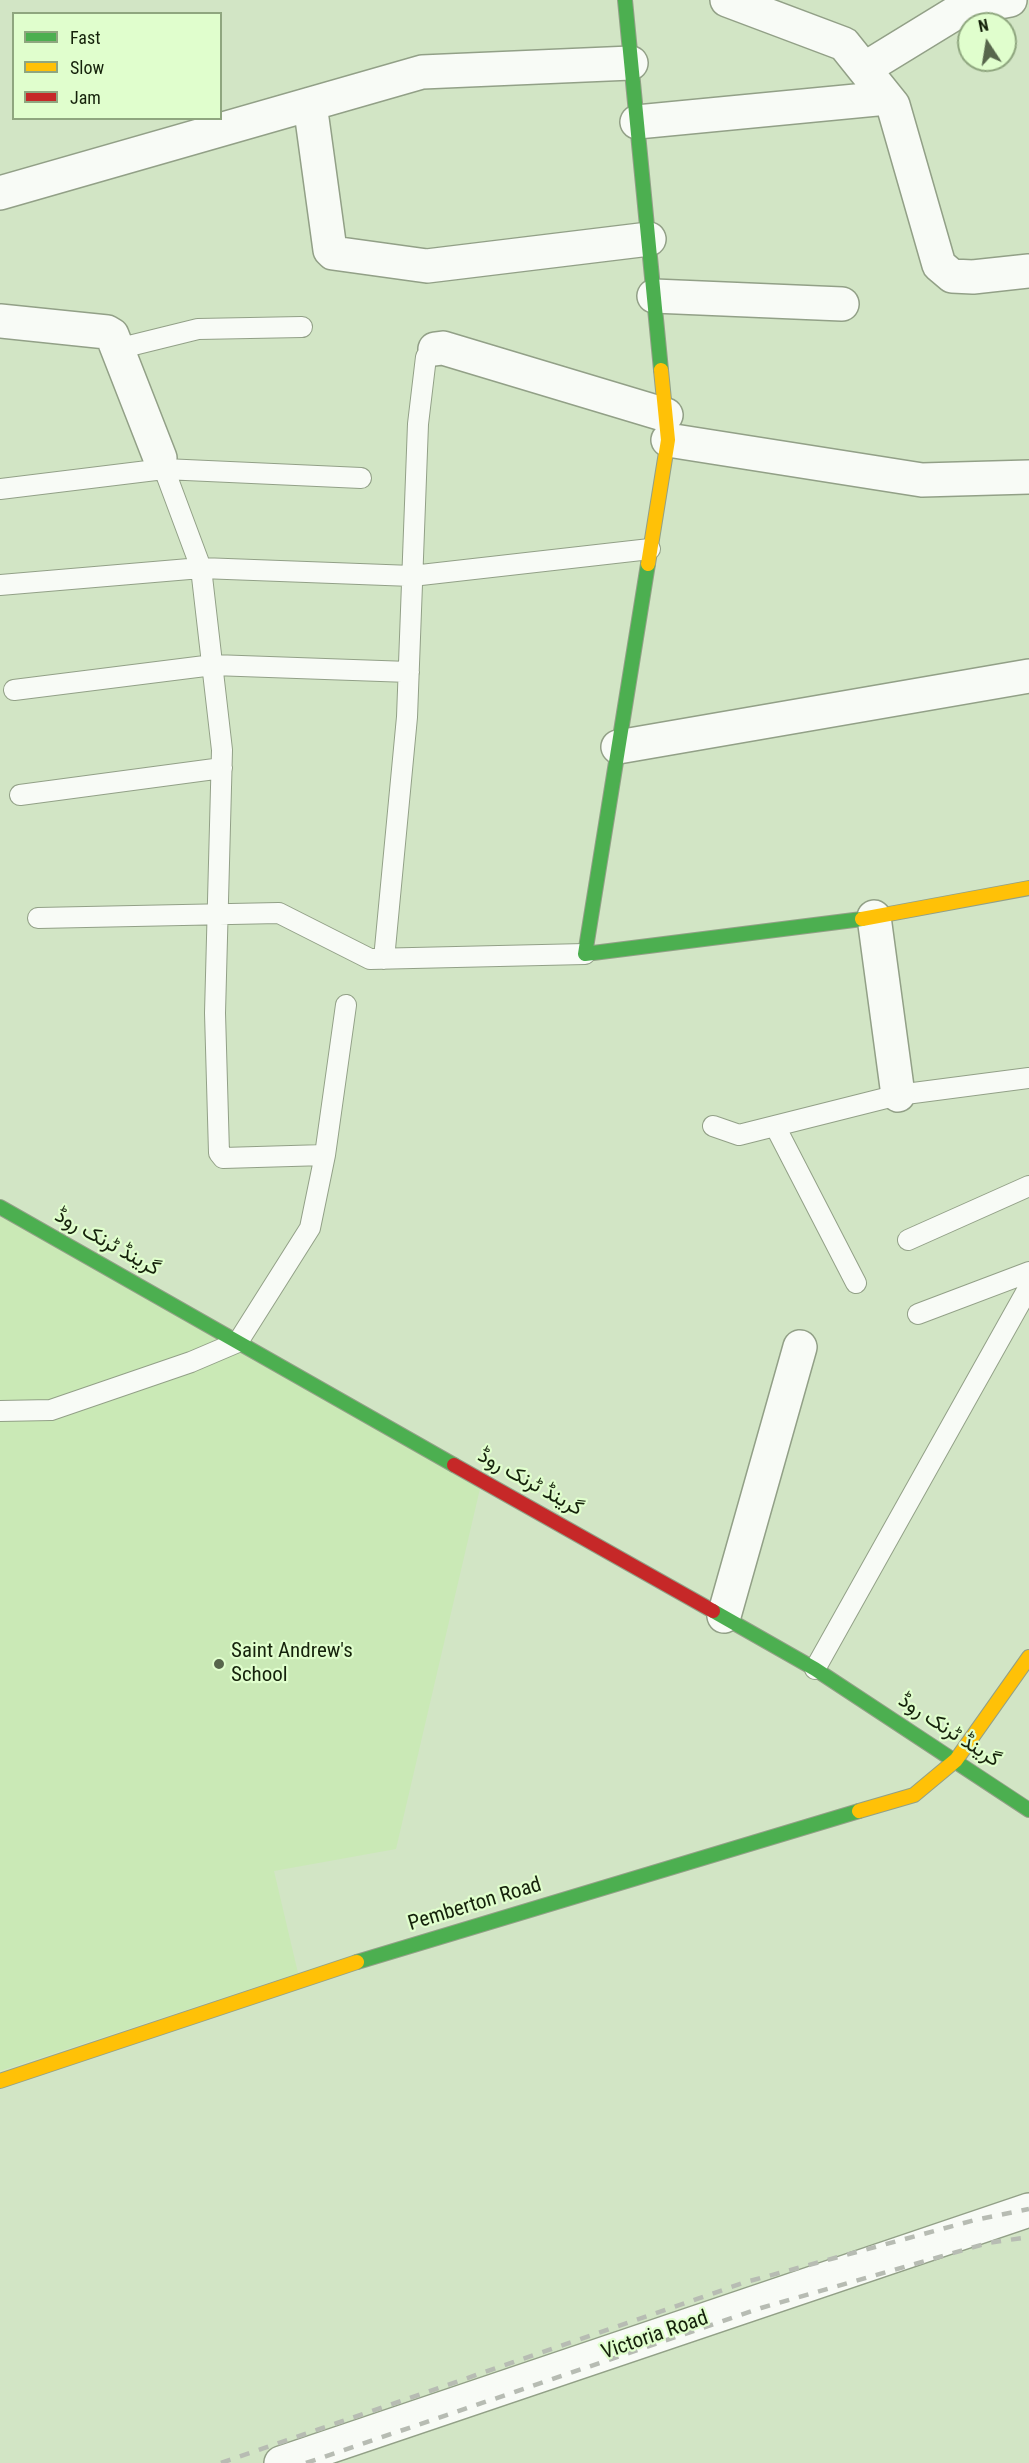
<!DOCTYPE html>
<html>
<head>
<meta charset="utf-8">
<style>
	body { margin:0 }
	#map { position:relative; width:1029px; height:2463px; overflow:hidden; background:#d2e5c5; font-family:"Roboto Condensed",sans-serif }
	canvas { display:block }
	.legend { position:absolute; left:12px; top:12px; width:210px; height:108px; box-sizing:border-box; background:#e0fecd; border:2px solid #8fa67f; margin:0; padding:8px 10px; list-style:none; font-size:18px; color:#15220b }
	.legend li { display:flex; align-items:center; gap:12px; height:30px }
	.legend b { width:30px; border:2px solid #8fa67f }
	.north { position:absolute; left:957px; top:12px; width:60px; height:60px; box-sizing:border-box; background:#e0fecd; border:2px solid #8fa67f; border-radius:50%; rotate:348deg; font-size:16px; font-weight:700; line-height:24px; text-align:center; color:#15220b }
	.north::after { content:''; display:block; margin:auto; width:21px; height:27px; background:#57664c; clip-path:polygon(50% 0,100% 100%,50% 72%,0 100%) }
</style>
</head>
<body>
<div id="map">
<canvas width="1029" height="2463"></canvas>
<ul class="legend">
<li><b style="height:8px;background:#4caf50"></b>Fast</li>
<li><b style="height:8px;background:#ffc107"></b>Slow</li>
<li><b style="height:8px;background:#c62828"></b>Jam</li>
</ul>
<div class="north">N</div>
</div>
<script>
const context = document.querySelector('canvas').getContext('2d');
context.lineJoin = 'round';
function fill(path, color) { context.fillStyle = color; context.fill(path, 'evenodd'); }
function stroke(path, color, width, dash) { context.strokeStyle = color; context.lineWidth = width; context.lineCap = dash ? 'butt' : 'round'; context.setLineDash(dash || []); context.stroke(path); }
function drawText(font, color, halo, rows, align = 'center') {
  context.font = font + ' "Roboto Condensed",Vazirmatn,sans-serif'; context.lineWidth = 4.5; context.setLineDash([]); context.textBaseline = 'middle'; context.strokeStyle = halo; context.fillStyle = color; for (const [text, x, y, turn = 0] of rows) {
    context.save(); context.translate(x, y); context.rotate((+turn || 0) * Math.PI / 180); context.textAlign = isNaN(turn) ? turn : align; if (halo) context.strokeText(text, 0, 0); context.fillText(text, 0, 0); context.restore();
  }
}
fill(new Path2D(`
	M0,1207L482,1480L396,1849L274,1871L298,1973L0,2071Z`), '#cae9b6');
const lane = new Path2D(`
	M117,349L198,329L302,327
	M0,489L164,469L361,478
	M0,585L201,568L412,576L650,549
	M14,690L213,665L409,672
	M20,795L222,768
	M38,918L279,913L370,959L585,954
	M384,959L407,717L418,424L426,357L435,349
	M713,1126L739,1135L898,1095L1029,1078
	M775,1126L856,1283
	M325,1155L346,1005
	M908,1240L1029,1186
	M918,1314L1029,1272
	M0,1411L51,1410L191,1362L238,1342L310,1228L325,1155L223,1158L219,1153L215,1013L222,750L201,568L160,458
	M815,1669L1029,1287`);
const street = new Path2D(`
	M727,0L844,44L864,69L893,105L939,265L952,276L973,277L1029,271
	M864,69L962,9L1010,0
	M310,104L330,250L333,253L427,266L649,239
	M637,122L887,98
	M0,193L422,72L631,63
	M654,296L842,304
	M0,321L107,332L112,335L160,458
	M435,349L443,348L666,415
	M668,440L922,480L1029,477
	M618,747L1029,676
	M874,917L898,1095
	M724,1616L800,1347
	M281,2463L1029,2210`);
const fast = new Path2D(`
	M625,0L661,370
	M648,564L585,954L862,919
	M0,1207L454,1465
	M713,1611L815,1669L1029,1810
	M357,1962L859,1811`);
const slow = new Path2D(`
	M648,564L668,440L661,370
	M862,919L1029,888
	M859,1811L914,1795L956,1760L1029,1657
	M0,2081L357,1962`);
const jam = new Path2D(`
	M454,1465L713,1611`);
stroke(lane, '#92a087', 22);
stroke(street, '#92a087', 36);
stroke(fast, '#92a087', 16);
stroke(slow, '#92a087', 16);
stroke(jam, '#92a087', 16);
stroke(lane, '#f8fbf6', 20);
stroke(street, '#f8fbf6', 33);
stroke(fast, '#4caf50', 14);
stroke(slow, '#ffc107', 14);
stroke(jam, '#c62828', 14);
stroke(new Path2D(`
	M221,2463L746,2282L975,2220L1029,2209
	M306,2463L761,2308L988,2243L1029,2237`), '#b7bcb3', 4.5, [10, 10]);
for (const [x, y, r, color] of [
	[219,1664,6,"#57664c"]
]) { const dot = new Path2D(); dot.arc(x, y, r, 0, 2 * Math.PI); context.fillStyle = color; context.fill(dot); stroke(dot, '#e0fecd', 2); }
drawText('21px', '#15220b', '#e0fecd', [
	["گرینڈ ٹرنک روڈ",107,1243,29],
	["گرینڈ ٹرنک روڈ",530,1483,29],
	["گرینڈ ٹرنک روڈ",949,1731,33],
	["Pemberton Road",475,1905,-17],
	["Victoria Road",655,2336,-19]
]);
drawText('21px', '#15220b', '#e0fecd', [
	["Saint Andrew's",231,1652],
	["School",231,1676]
], 'left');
</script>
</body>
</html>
